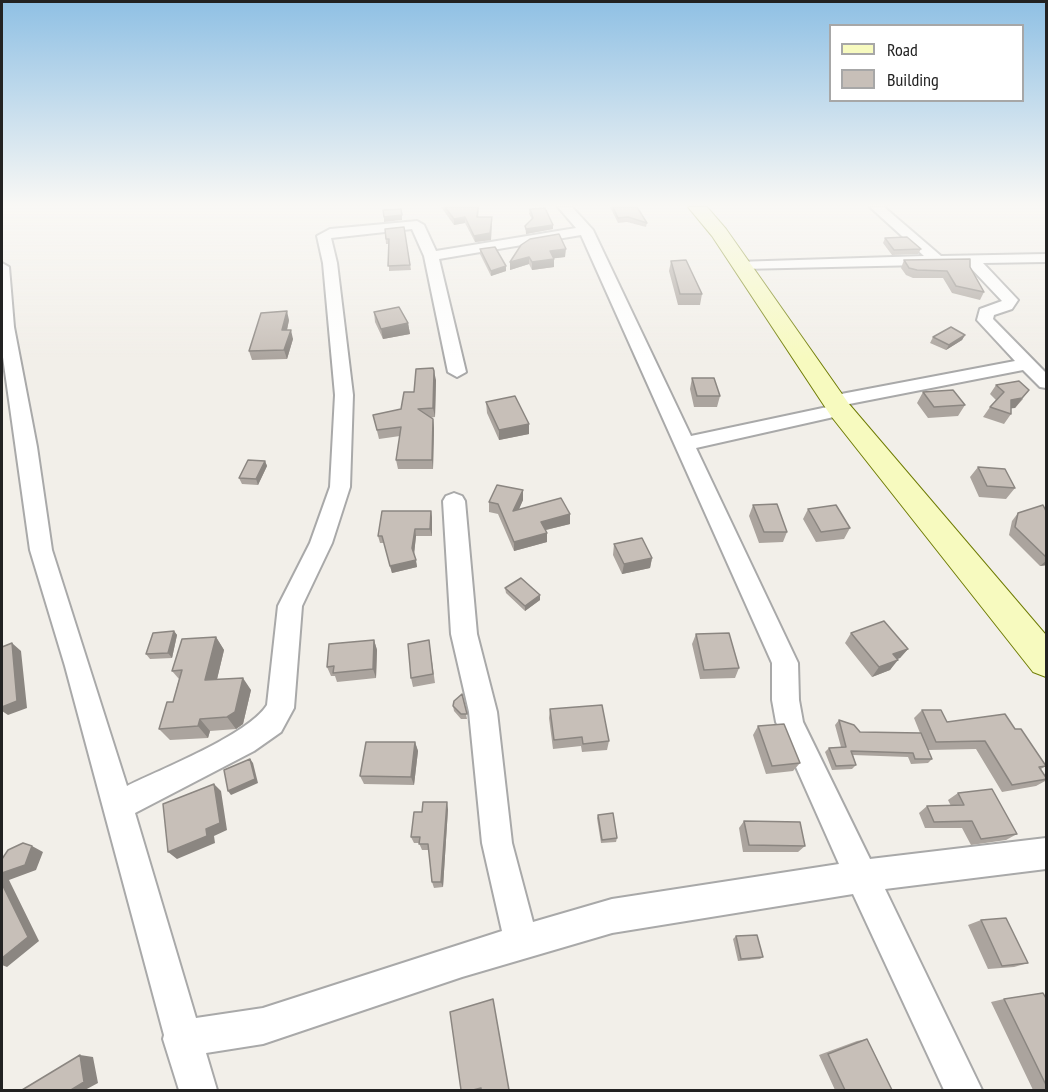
<!DOCTYPE html>
<html>
<head>
<meta charset="utf-8">
<style>
	body { margin:0 }
	#map { position:relative; width:1048px; height:1092px; overflow:hidden; background:#f2efe9; font-family:"PT Sans Narrow",sans-serif }
	canvas { display:block }
	.frame { position:absolute; inset:0; border:3px solid #222; pointer-events:none }
	.legend { position:absolute; left:829px; top:24px; width:195px; height:78px; box-sizing:border-box; background:#fff; border:2px solid #a7a7a7; margin:0; padding:8px 10px; list-style:none; font-size:18px; color:#222 }
	.legend li { display:flex; align-items:center; gap:12px; height:30px }
	.legend b { width:30px; border:2px solid #a7a7a7 }
</style>
</head>
<body>
<div id="map">
<canvas width="1048" height="1092"></canvas>
<div class="frame"></div>
<ul class="legend">
<li><b style="height:8px;background:#f7fabf"></b>Road</li>
<li><b style="height:16px;background:#c7bfb8"></b>Building</li>
</ul>
</div>
<script>
const context = document.querySelector('canvas').getContext('2d');
context.lineJoin = 'round';
function stroke(path, color, width, dash) { context.strokeStyle = color; context.lineWidth = width; context.lineCap = dash ? 'butt' : 'round'; context.setLineDash(dash || []); context.stroke(path); }
function fill(path, color) { context.fillStyle = color; context.fill(path, 'evenodd'); }
const street = new Path2D(`
	M558,207H572L593,230L691,436L832,406L827,401L836,395L1015,361L977,320L980,309L1002,301L967,264L741,269L736,268L734,265L736,262L924,256L870,207H884L941,256L1046,254V262L983,263L1018,300L1012,309L994,315L993,319L1046,373V388L1040,387L1023,370L844,405L849,410L847,414L696,448L798,663L799,700L803,722L870,859L1046,838V869L885,889L982,1090H944L853,894L612,933L462,977L263,1044L206,1053L217,1090H179L163,1039L164,1035L65,666L30,550L2,350V263L9,267L14,327L37,447L52,550L127,786C161,769 248,735 267,705L278,606L310,543L330,487L335,395L323,263L317,236L330,229L417,221L424,225L436,251L576,228ZM412,229L424,256L448,372L457,377L466,372L439,259L581,235L772,663V700L776,722L839,864L612,899L533,922L512,843L497,712L477,634L465,501L462,496L454,493L446,496L443,501L451,634L469,712L482,843L502,931L263,1008L196,1018L135,813L254,751L281,732L294,708L302,606L332,543L350,487L353,395L337,263L331,238Z`);
const secondary = new Path2D(`
	M688,207H707L726,229L849,404L1046,635V677L1033,672L831,416L712,236Z`);
stroke(street, '#a9a9a9', 4);
stroke(secondary, '#707d05', 2);
fill(street, '#fff');
fill(secondary, '#f7fabf');
fill(new Path2D(`
	M441,207H479L478,217L492,223L491,240L475,242L465,223L454,225Z
	M610,207H637L647,223L646,227L627,222L618,223Z
	M530,209L553,225V229L526,234L525,226L532,219L529,214Z
	M404,227L411,270L389,271V244H386L385,229Z
	M885,238L921,249L918,254L892,255L883,243Z
	M521,245L565,257L554,258V267L532,270L529,264L510,270V262Z
	M480,249L506,271L491,276L480,254Z
	M904,260L970,267L984,292L980,300L952,293L943,278H913L906,275L901,268Z
	M671,261L702,294L700,305H678L669,271Z
	M374,312L408,323L410,334L383,339L375,322Z
	M289,320L287,330L293,339L287,359L252,360L249,351Z
	M965,335L962,340L946,350L930,343L933,337Z
	M692,378L720,396L717,407H694L690,389Z
	M436,380L435,417L430,418L433,419L434,428L433,469H398L396,460L400,436L379,439L373,415L401,409L414,392Z
	M996,385L1023,399L1015,408H1011V414L1004,424L983,417L990,407L996,400L990,394Z
	M923,392L965,405L958,416L928,418L917,403Z
	M486,402L529,434L499,440L487,413Z
	M265,461L267,466L258,485L242,484L239,478Z
	M978,467L1015,488L1006,499L979,497L970,477Z
	M523,490V500L518,510L570,524L546,530L547,542L514,551L498,514L489,512V502Z
	M753,505L787,532L783,542L759,543L749,516Z
	M808,509L850,528L844,539L816,542L803,519Z
	M431,511L432,518V536H416L414,553L417,567L392,573L384,543H380L378,536Z
	M1018,513H1047V565L1040,566L1009,535L1012,521Z
	M614,544L652,558L650,568L622,574L613,555Z
	M505,588L540,600L525,611L506,593Z
	M174,631L177,635L172,658L150,659L146,654Z
	M851,633L908,649L900,658L897,659L890,670L872,677L845,643Z
	M696,634L739,668L735,678L700,679L692,644Z
	M216,637L224,650L217,679L251,690L243,724L236,729L210,731L208,738L170,740L159,729L173,702L179,679L172,671Z
	M374,640L377,650L376,678L337,682L335,676H331L327,667Z
	M429,640L435,683L413,687L411,678Z
	M462,694L467,719H461L454,711L453,706Z
	M550,709L609,741L607,750L582,752L581,746L553,749L549,718Z
	M922,710L947,722L1015,729L1046,766L1041,769L1047,780L1036,786L1002,792L976,749L928,750L932,759L928,763L911,764L908,757L853,755L856,765L852,769L832,770L825,752L829,748L841,747L835,725L839,720L860,732L920,733L914,718Z
	M758,726L800,763L793,771L766,774L753,735Z
	M415,742L418,751L414,785L364,784L360,776Z
	M958,793L1017,834L1006,840L971,845L962,828H925L919,813L927,806H951L948,800Z
	M448,809L443,887L434,888L432,882L429,850H422L419,843H414L411,837L422,812Z
	M598,815L617,838L616,842L601,843L597,818Z
	M744,821L805,846L798,852H743L739,828Z
	M981,920L1028,963L1014,967L988,969L968,925Z
	M736,936L763,957L760,959L738,961L733,939Z
	M1004,999L1047,1000V1090H1033L991,1002Z
	M867,1039L892,1090H835L819,1055L857,1041Z`), '#aba49e');
fill(new Path2D(`
	M402,215V220L384,222V217Z
	M465,217V223L454,225V219Z
	M492,217L491,240L475,242L474,236Z
	M553,225V229L526,234V229Z
	M566,249L565,257L549,259L550,251Z
	M529,257V264L510,270V262Z
	M554,259V267L532,270V262Z
	M506,266V271L491,276V271Z
	M287,311L289,320L285,339L282,330Z
	M408,323L410,334L383,339L381,329Z
	M291,330L293,339L287,359L284,350Z
	M965,335L962,340L946,350L949,345Z
	M434,371L436,380L435,417L433,408Z
	M1029,390L1015,408L1005,409L1011,400Z
	M433,419L434,428L433,469L432,460Z
	M529,424V434L499,440V430Z
	M265,461L267,466L258,485L256,479Z
	M523,490V500L514,521L513,511Z
	M431,511L432,518V536L430,529Z
	M570,514V524L541,531V522Z
	M415,529L416,536L414,555L412,548Z
	M547,533V542L514,551V542Z
	M652,558L650,568L622,574L624,564Z
	M416,560L417,567L392,573L390,566Z
	M1047,560V565L1040,566Z
	M540,595V600L525,611V606Z
	M174,631L177,635L172,658L168,653Z
	M216,637L224,650L214,692L205,680Z
	M374,640L377,650L376,678L373,669Z
	M12,643L21,651L27,708L8,715L2,711V707Z
	M908,649L900,658L885,664L893,654Z
	M898,660L890,670L872,677L879,667Z
	M243,678L251,690L243,724L236,729L227,717Z
	M200,719L210,731L208,738L198,726Z
	M415,742L418,751L414,785L411,777Z
	M250,759L253,763L258,783L231,795L228,791Z
	M214,784L221,791L227,830L214,836L215,843L177,859L168,852L206,829Z
	M447,802L448,809L443,887L441,882Z
	M32,846L43,852L36,870L9,880L39,941L7,967L2,965V873Z
	M80,1055L93,1057L98,1083L85,1090H71Z`), '#8b8681');
const building = new Path2D(`
	M445,207H478L477,217H492L490,233L474,236L465,217L454,219Z
	M613,207H637L647,223L628,217L618,218Z
	M545,208L553,225L526,229L525,226L533,218L530,209Z
	M401,209L402,215L384,217L383,210Z
	M404,227L410,265L388,266L389,239H386L385,229Z
	M559,234L566,249L550,251L554,259L532,262L529,257L510,262L521,245L530,239Z
	M907,237L921,249L894,250L885,238Z
	M495,247L506,266L491,271L480,249Z
	M970,259V267L984,292L956,286L947,271L917,270L909,268L904,260Z
	M686,260L702,294H680L671,261Z
	M399,307L408,323L381,329L374,312Z
	M287,311L282,330H291L284,350L249,351L261,313Z
	M951,327L965,335L949,345L933,337Z
	M433,368L434,371L433,408L418,409L433,419L432,460H396L401,427L377,430L373,415L401,409L404,392H414L416,369Z
	M692,378H714L720,396H697Z
	M1019,381L1029,390L1022,398L1011,400V414L990,407L1004,392L996,385Z
	M953,390L965,405L934,407L923,392Z
	M515,396L529,424L499,430L486,402Z
	M248,460L265,461L256,479L239,478Z
	M978,467L1005,469L1015,488L987,486Z
	M497,485L523,490L513,511L561,498L570,514L541,522L547,533L514,542L498,504L489,502Z
	M777,504L787,532H764L753,505Z
	M836,505L850,528L821,532L808,509Z
	M1043,505L1047,513V558L1015,527L1018,513Z
	M382,511H431L430,529H415L412,548L416,560L390,566L382,536H378Z
	M642,538L652,558L624,564L614,544Z
	M521,578L540,595L525,606L505,588Z
	M884,621L908,649L893,654L898,660L879,667L851,633Z
	M174,631L168,653L146,654L153,633Z
	M729,633L739,668L704,670L696,634Z
	M216,637L205,680L243,678L235,712L227,717L200,719L198,726L159,729L167,702H173L182,670L172,671L182,639Z
	M374,640L373,669L333,673L334,666L327,667L329,644Z
	M429,640L433,674L411,678L408,644Z
	M12,643L17,701L2,707V647Z
	M462,694L467,714H461L453,706L454,701Z
	M602,705L609,741L583,744L582,737L554,740L550,709Z
	M922,710H941L947,722L1005,714L1015,729H1021L1046,766L1039,767L1047,779L1012,785L985,741L936,742Z
	M839,720L854,725L860,732L921,733L932,759H915L913,753L851,751L856,765L836,766L829,748L846,747Z
	M784,724L800,763L772,766L758,726Z
	M366,742H415L411,777L360,776Z
	M250,759L255,779L228,791L224,770Z
	M214,784L220,823L206,829L207,836L168,852L163,804Z
	M992,789L1017,834L981,839L972,821L934,822L927,806L964,805L958,793Z
	M423,802H447L441,882H432L428,844H419L420,837H411L414,812H422Z
	M613,813L617,838L602,840L598,815Z
	M744,821L800,822L805,846L749,845Z
	M23,843L32,846L25,865L2,873V859L8,850Z
	M2,884L28,937L2,958Z
	M1006,918L1028,963L1002,966L981,920Z
	M757,935L763,957L741,959L736,936Z
	M1043,993L1047,1000V1087L1004,999Z
	M493,999L509,1090H481V1088L473,1090H461L450,1012Z
	M867,1039L892,1090H845L828,1054Z
	M80,1055L84,1082L71,1090H22Z`);
fill(building, '#c7bfb8');
stroke(building, '#8b8681', 1.5);
const sky = context.createLinearGradient(0, 0, 0, 360);
sky.addColorStop(0, '#8fc0e4');
sky.addColorStop(0.57, '#f9f8f5');
sky.addColorStop(1, '#f9f8f500');
context.fillStyle = sky;
context.fillRect(0, 0, 1048, 360);
</script>
</body>
</html>
